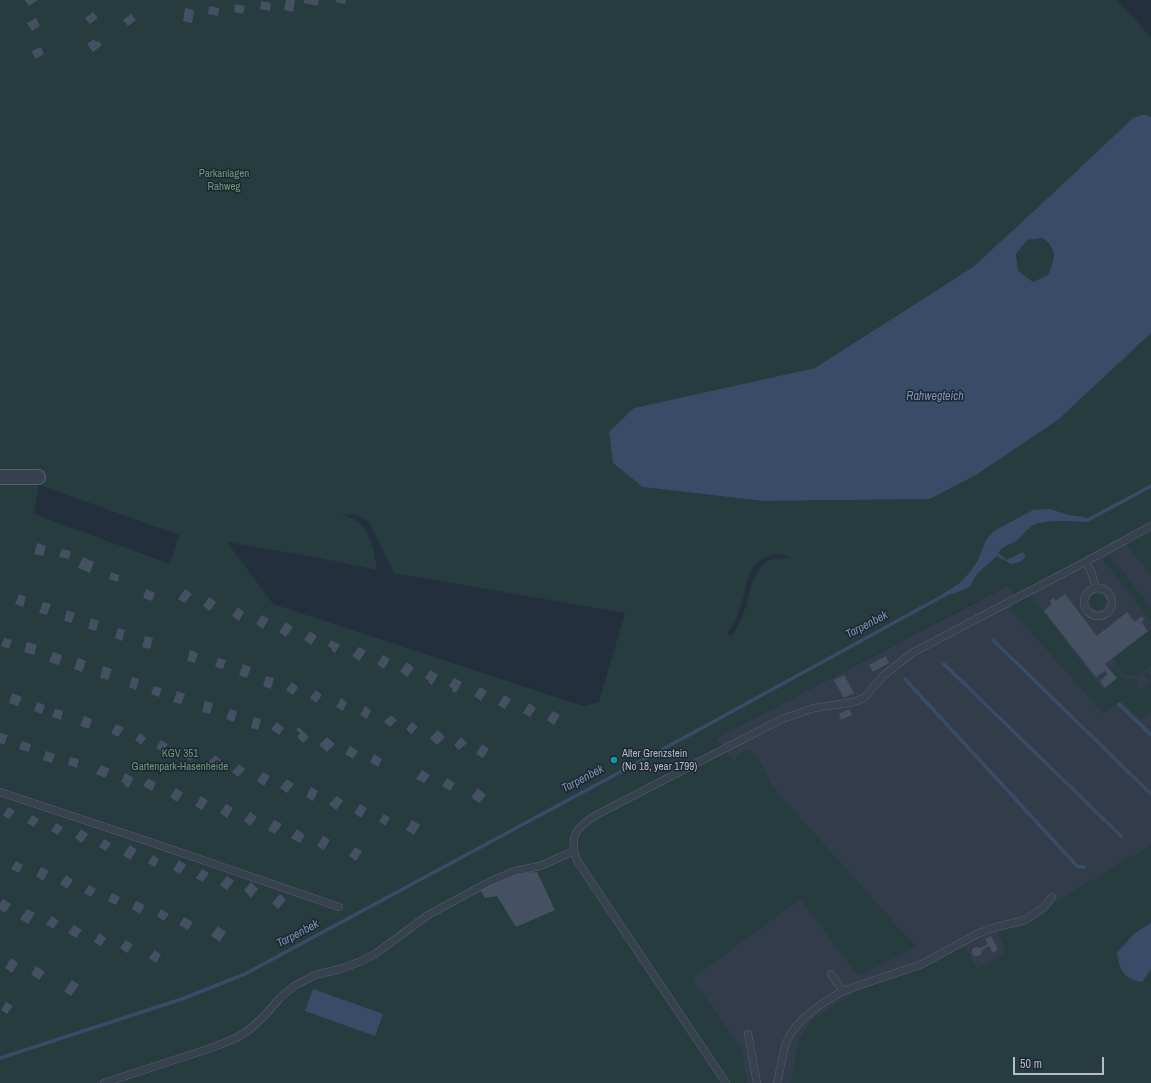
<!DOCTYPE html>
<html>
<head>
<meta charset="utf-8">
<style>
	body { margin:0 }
	#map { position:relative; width:1151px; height:1083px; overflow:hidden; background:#242f3e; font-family:"Archivo Narrow",sans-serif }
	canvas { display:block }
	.scale { position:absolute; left:1013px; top:1057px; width:91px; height:18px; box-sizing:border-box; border:2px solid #b4bcc9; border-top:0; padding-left:5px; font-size:12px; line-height:14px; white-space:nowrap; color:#b4bcc9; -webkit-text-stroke:3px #1d2633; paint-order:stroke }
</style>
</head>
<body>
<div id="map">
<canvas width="1151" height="1083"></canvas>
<div class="scale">50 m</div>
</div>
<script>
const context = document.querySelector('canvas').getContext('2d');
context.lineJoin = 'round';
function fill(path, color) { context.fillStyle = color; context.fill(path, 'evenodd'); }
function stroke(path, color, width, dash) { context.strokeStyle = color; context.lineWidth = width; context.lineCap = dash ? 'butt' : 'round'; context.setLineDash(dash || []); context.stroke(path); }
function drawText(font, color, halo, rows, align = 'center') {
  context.font = font + ' "Archivo Narrow",sans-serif'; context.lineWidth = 3; context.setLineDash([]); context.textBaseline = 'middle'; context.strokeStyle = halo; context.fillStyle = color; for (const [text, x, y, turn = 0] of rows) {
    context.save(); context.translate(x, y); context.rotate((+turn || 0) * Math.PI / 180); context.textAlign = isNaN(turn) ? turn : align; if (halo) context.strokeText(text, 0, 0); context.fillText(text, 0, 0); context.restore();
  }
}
fill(new Path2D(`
	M1151,509V1083H38L716,738L1099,538Z`), '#323c4b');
fill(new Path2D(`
	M0,0H1117L1151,37V117L1145,114L973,267L815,368L634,408L643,487L763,501L930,499L976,475L1058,420L1151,333V521L1014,595L1008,585L716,738L735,763L738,755L743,750C758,749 766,775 772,786L916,947L858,976L800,899L692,979L742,1049L747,1083H118L236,1042L254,1030L268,1017L281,1000L296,988L315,978L360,965L378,957L429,917L480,889L485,897L497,896L516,927L555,910L537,872L558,862V852L539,863L515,867L487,879L374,951L358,959L313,972L292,983L277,995L263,1013L246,1028L235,1034L213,1043L94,1083H0ZM39,485L179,535L170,564L34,514ZM340,514L358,515L369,522L394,573L625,613L599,702L583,706L273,604L227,542L320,558L378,570C373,553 372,530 355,520C350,517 345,516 340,514ZM775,554H783L789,558C782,559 776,558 770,560C751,569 750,598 743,615C740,622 736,630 731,636L727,633C738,619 742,603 746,586C748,579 750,569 756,563C761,558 768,556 775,554Z
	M1043,238C1058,251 1055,258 1048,275L1033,282L1018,271L1016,254L1027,240Z
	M1151,530V576L1126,544Z
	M1110,555L1151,608V621L1103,560Z
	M1090 602a8 8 0 1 1 16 0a8 8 0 1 1-16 0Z
	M1030,595L1103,690L1106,689L1110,670L1114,666L1124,679L1135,678L1138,682L1136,683L1141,690L1150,683L1144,675L1148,672L1151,676V712L1141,720L1121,701L1103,713L1010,609L1013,605Z
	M1151,629V665L1140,675L1125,676L1116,664L1117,663L1113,658Z
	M1151,844V923L1135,933L1117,953L1142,982L1151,969V1083H790L799,1042L811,1021L858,990L924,968L965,946L977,969L1007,952L997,931L1027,925L1046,912L1055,902L1138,853Z`), '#263c3f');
fill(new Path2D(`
	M1145,114L1151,117V333L1058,420L976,475L930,499L763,501L643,487L613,463L609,432L634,408L815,368L973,267L1046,200L1133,118ZM1043,238C1058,250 1055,258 1048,275L1033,282L1018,271L1016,254L1027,240Z
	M1050,509L1068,515L1084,517L1090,522C1074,522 1046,518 1032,526C1025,530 1022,537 1016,541C1008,546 1004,545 998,553L1007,560L1023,552L1026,557L1020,562L1011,564L997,556C985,567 976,571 970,587L953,594L944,593L960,583L970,572L978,560L986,540L994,531L1033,510Z
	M1151,923V969L1142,982C1124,979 1120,971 1117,953L1135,933Z
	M313,989L383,1014L375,1036L305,1011Z`), '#394c67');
stroke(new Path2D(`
	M1085,520H1088L1151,486
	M993,640L1151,794
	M944,664L1121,836
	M905,679L1077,866L1084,867
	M1119,704L1151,735
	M0,1058L182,999L245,974L700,729L950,592`), '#394c67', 3.5);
fill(new Path2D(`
	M25,0H38L29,6Z
	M286,0H295L293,12L284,10Z
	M304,0H319L318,6L304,3Z
	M336,0H346L345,4L335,2Z
	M261,1L271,3L270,11L260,9Z
	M235,4L245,6L243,14L234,12Z
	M209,6L219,8L218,16L208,14Z
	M185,8L194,10L192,23L183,21Z
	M93,12L98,18L90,24L85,18Z
	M131,14L136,20L128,26L123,20Z
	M36,18L40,26L32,31L27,23Z
	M94,39L96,42L99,41L102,45L93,52L87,44Z
	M41,47L44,54L35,59L32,51Z
	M37,543L46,546L43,556L34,554Z
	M62,549L71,551L69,559L59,557Z
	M83,557L94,562L90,573L78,568Z
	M111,572L119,575L118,582L109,579Z
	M146,589L155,593L152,601L143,598Z
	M185,589L192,594L185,603L178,599Z
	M19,594L26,597L23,607L15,604Z
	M1065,594L1097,636L1127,612L1135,622L1142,616L1144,620L1141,622L1148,631L1105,664L1117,678L1105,688L1100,681L1108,674L1105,671L1096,677L1044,611L1052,604L1050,601L1053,598L1056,601Z
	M209,597L216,602L210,611L203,606Z
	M43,602L51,604L47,615L39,613Z
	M238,607L244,612L239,621L232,616Z
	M67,610L75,613L71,623L64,621Z
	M262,615L269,619L263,629L256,624Z
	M91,618L99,621L96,631L88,629Z
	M286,622L293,627L286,637L279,632Z
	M118,628L125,630L122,641L115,638Z
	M310,631L317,636L311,645L304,640Z
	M145,636L153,638L150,649L142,647Z
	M4,638L12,640L9,649L1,646Z
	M331,640L340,645L335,653L331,650L332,649L328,646Z
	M27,642L37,645L34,655L24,652Z
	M359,647L366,651L359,661L352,656Z
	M190,650L198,653L195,663L187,661Z
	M53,652L62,655L59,665L49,662Z
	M383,655L390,659L384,669L377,664Z
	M886,656L889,663L873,672L869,665Z
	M78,658L86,661L82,672L74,669Z
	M218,658L226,660L223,669L215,667Z
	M407,662L414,668L407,677L400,671Z
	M243,664L251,667L247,678L239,675Z
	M103,666L112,669L108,680L100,678Z
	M430,670L438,675L432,685L428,682L429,681L425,678Z
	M844,675L854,693L844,698L834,680Z
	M266,676L274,678L271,689L263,686Z
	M132,677L139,679L136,690L129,687Z
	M454,678L462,682L456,693L452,691L453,689L449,686Z
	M292,682L298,687L293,695L286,690Z
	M154,686L162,688L159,697L151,694Z
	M480,687L487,691L481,701L474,696Z
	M316,690L322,695L316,703L310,698Z
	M177,691L185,694L181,704L173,702Z
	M12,693L22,697L18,706L9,703Z
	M504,695L511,699L505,709L498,705Z
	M341,698L347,702L343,711L336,707Z
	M205,701L213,703L210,714L202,712Z
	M37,702L45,705L42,714L34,711Z
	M529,703L536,708L530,717L523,713Z
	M365,706L371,710L367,719L360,715Z
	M55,709L63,711L61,720L52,717Z
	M230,709L237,711L234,722L226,719Z
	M849,709L852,715L841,720L839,714Z
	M553,711L560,715L554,725L547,720Z
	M391,715L397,720L390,727L384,722Z
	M84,716L92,719L89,729L80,726Z
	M254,717L261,719L258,730L251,728Z
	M277,722L284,728L279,735L271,729Z
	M412,722L418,727L411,734L406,729Z
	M116,724L124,728L118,737L111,733Z
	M299,727L309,737L303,743L297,737L300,733L296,730Z
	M438,730L445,737L437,745L430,738Z
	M0,733L8,735L4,745L0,743Z
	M140,733L146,738L141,745L135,740Z
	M327,737L335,744L327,752L319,745Z
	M461,737L467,743L459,750L454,745Z
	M161,740L168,744L163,752L156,748Z
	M22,741L31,744L29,752L19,749Z
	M482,744L489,749L483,758L476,754Z
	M350,746L358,751L353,759L345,754Z
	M189,749L196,754L191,761L184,757Z
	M46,751L55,754L52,763L43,760Z
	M374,754L382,759L378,767L370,762Z
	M215,755L221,760L214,769L207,764Z
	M70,757L79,759L77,768L68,765Z
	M239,764L245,769L238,777L232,772Z
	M101,765L110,769L105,778L96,774Z
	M422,770L430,775L424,783L416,779Z
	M263,772L270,776L264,786L257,781Z
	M125,773L134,778L128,788L124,785L125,784L121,782Z
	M148,778L156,783L152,791L143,786Z
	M447,778L455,783L450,791L442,786Z
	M287,779L294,784L287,793L280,788Z
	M311,787L318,791L313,801L306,797Z
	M176,788L183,793L177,802L170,797Z
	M478,788L486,795L479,803L471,797Z
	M201,796L208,801L202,810L195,806Z
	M337,796L343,801L336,810L329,804Z
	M226,804L233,808L227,818L220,813Z
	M360,804L367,808L361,818L354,813Z
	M8,807L15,811L9,819L3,815Z
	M250,812L257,817L250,826L244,821Z
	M384,814L390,818L385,826L379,821Z
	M32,815L39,819L34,827L27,823Z
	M274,820L282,824L275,834L268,830Z
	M412,820L420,825L414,835L406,830Z
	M56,823L63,827L58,835L51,831Z
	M81,829L88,834L82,843L75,838Z
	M297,829L305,835L300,843L291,838Z
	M323,836L330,840L324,850L317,846Z
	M104,839L111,843L106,851L99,847Z
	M130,845L137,850L130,860L123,855Z
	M355,847L362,851L356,861L349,856Z
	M153,855L159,859L155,867L148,863Z
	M179,860L186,865L180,874L173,870Z
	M16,861L23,865L19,873L11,869Z
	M41,867L49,871L43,881L36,876Z
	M202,869L209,873L203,882L196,878Z
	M537,872L555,910L516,927L497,896L485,898L480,889L513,874Z
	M66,875L73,880L67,889L60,884Z
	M227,876L234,881L227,890L220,885Z
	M251,882L258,889L251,898L244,890Z
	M89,885L96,889L91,897L84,893Z
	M112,893L120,897L116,905L108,901Z
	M280,894L286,900L278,909L272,903Z
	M3,899L11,904L5,913L0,910V903Z
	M136,901L145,905L140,914L132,909Z
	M27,909L35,913L28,924L20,919Z
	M161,909L169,914L164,921L157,916Z
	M52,916L59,921L53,929L46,924Z
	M184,917L193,922L188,930L179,925Z
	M74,925L82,930L76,938L68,933Z
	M218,926L226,932L220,942L211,936Z
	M99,933L106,938L101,946L94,942Z
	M991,936L998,949L993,953L989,946L982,950L981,954L979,956H975L973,955L972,952L973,948L977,947L980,948L988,944L985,939Z
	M126,940L133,945L127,953L120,948Z
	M155,950L161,955L156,963L149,958Z
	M11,958L18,963L12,973L5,968Z
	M36,966L45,972L39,980L31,974Z
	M72,980L79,985L71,996L64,991Z
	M6,1002L13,1006L7,1014L1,1010Z`), '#455162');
const lane = new Path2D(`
	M1085,562L1091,571L1096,588
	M1084 602a14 14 0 1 1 28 0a14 14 0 1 1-28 0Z
	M0,792L150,842L339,907
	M831,974L843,991
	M748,1034L757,1083
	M104,1083L214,1047L236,1038L249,1030L265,1015L280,998L294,986L315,975L340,969L359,962L375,954L428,915L489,882L515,871L540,866L574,851
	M726,1083L578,862C567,837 577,826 598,814L782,719L814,708L854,702L864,698L883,676L912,653L1085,562L1151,526
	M777,1083C780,1071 782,1058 785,1046C793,1021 821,1003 843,991L922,964L977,934L993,928L1025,920L1043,908L1052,897`);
const street = new Path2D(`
	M0,477H38`);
stroke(lane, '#565f6c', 8);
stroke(street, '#565f6c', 16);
stroke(lane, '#38414e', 7);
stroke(street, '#38414e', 14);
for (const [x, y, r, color] of [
	[614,760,4,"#0f9aa8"]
]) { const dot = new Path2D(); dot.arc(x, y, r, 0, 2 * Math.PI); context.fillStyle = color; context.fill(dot); stroke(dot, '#1d2633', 1.5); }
drawText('11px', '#6b9a76', '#1d2633', [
	["Parkanlagen",224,174],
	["Rahweg",224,187],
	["KGV 351",180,754],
	["Gartenpark-Hasenheide",180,767]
]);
drawText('11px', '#b4bcc9', '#1d2633', [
	["Alter Grenzstein",622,754],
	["(No 18, year 1799)",622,767]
], 'left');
drawText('italic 12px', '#7c92b1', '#1d2633', [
	["Rahwegteich",935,397],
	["Tarpenbek",867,625,-28],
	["Tarpenbek",583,779,-28],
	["Tarpenbek",298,934,-28]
]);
</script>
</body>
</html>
